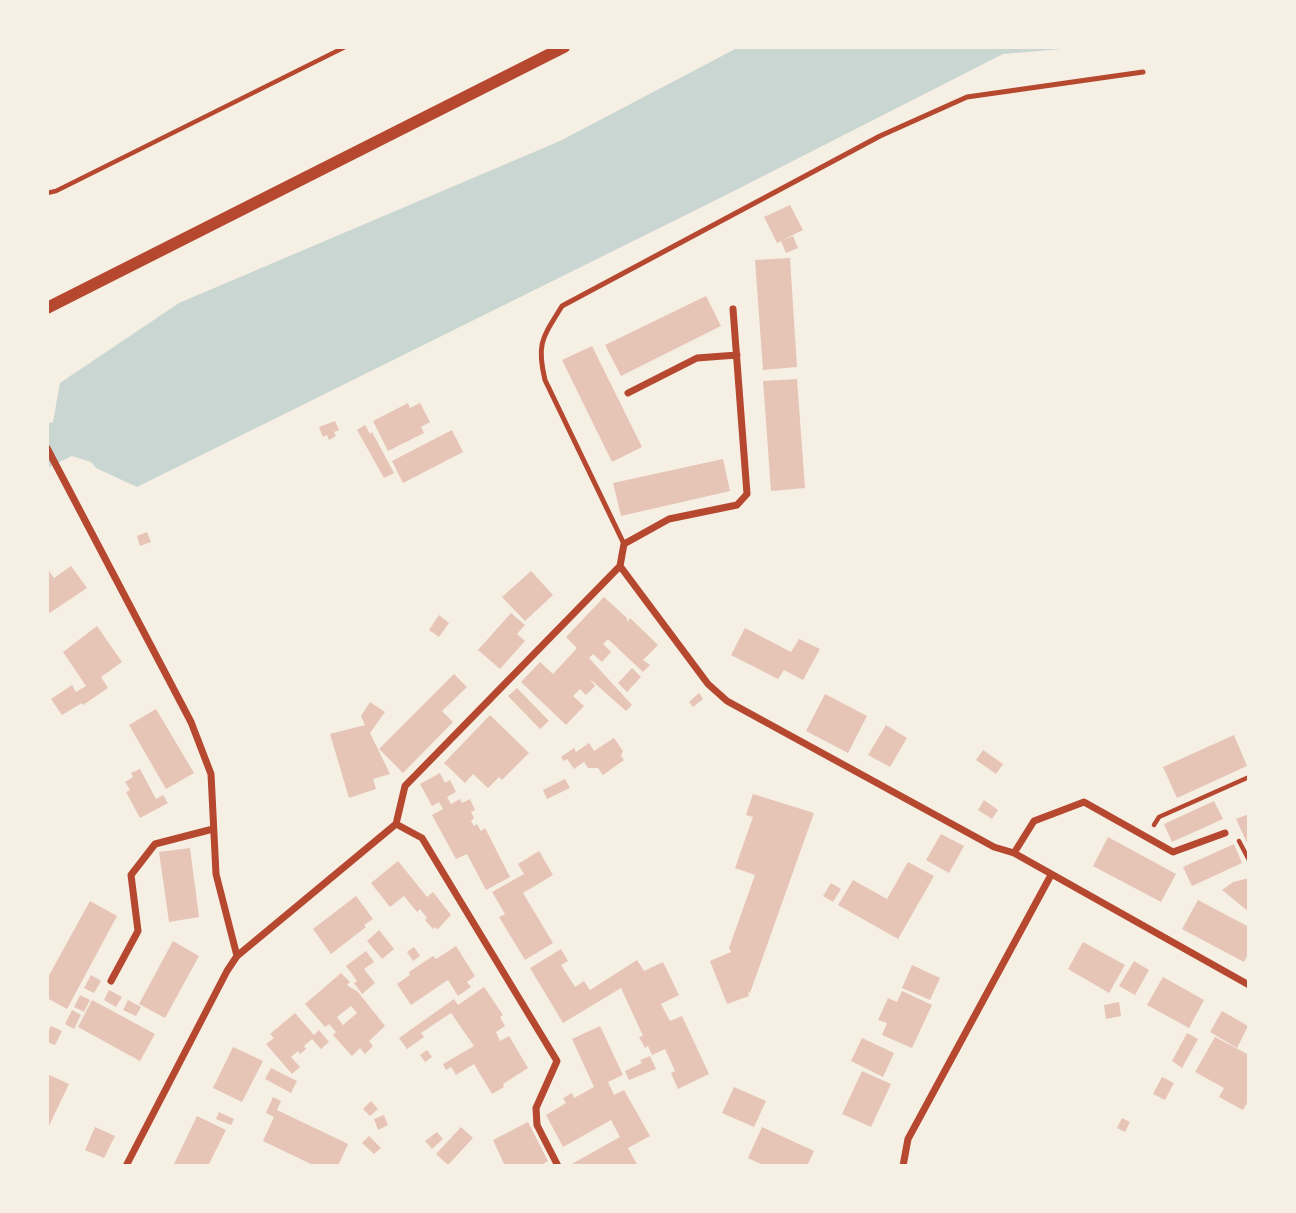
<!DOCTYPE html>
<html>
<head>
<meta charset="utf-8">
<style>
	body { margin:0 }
	#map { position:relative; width:1296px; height:1213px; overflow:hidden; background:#f6efe4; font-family:"Work Sans",sans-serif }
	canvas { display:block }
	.frame { position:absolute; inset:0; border:49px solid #f6efe4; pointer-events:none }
</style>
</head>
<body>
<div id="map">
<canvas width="1296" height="1213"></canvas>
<div class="frame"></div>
</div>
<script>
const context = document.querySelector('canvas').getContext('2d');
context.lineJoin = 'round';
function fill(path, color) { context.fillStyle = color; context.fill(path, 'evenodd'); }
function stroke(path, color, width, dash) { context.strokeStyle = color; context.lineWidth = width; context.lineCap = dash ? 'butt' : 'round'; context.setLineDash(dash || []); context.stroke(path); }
fill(new Path2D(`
	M739,47H1085L1003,54L722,197L137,487L96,468L91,462L72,456L47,468V424L53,422L60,383L179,303L560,141Z`), '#c9d6d2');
fill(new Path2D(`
	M790,205L803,230L777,243L764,217Z
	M793,236L798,248L786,253L781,241Z
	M790,258L797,367L763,370L755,260Z
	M706,296L721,326L621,376L605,345Z
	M592,346L642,447L612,462L562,360Z
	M797,379L805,488L771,491L763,381Z
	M408,403L410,408L420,403L430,422L421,427L424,433L388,451L373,421Z
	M335,421L339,430L334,432L336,436L329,440L327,435L323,437L319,427Z
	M365,425L370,434L372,432L394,473L384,478L357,430Z
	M452,430L463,452L403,483L392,461Z
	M723,459L730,491L621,516L613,483Z
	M147,532L151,542L140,546L137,536Z
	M71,566L87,588L48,614L47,568L54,578Z
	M531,571L553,595L525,621L502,597Z
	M604,597L627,618V622L630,618L658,645L643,660L650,665L643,672L608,639L603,644L611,652L602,662L593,654L589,658L632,705L626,711L590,679L595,686L586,695L580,689L573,696L584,706L566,725L521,682L540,662L553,674L577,648L566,637Z
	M511,613L525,625L517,634L525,641L500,669L478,650Z
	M439,615L449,623L439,637L429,630Z
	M97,626L122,662L101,677L108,688L83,705L82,703L62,715L51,699L72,685L76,692L86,686L63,652Z
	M745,628L791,652L799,639L820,649L803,680L784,670L778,679L731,655Z
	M632,668L641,677L627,692L618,683Z
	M454,674L467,687L442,711L453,722L403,773L379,749Z
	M517,688L549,721L540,729L508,696Z
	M699,693L703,699L693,707L689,702Z
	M825,694L867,716L848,753L806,731Z
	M370,702L385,712L370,733L390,774L373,779L376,789L349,798L330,734L365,725L361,716Z
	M156,709L194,773L166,789L129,725Z
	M490,715L529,753L502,780L499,777L488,788L473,774L465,783L444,763Z
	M886,725L907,738L890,767L868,755Z
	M1234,735L1247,766L1177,798L1163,767Z
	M614,738L623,751L621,756L624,760L603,775L598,768H588L584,762L574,769L567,759L564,761L561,757L574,748L576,752L589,743L594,751Z
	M983,750L1003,764L996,774L976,760Z
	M140,769L156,799L163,795L168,803L140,818L126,792L130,790L125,782L133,777L131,773Z
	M440,773L445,783L450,780L456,792L447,797L451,804L460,799L462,803L470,799L475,810L471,812L474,818L471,821L474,826L477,824L481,831L485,828L510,877L486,890L467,854L456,859L432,815L443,809L439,802L432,806L420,784Z
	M565,779L570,788L547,799L543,790Z
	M753,794L814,813L750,993L748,992L749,996L727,1004L710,961L731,952L729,948L755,875L735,868L753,817L746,815Z
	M984,800L998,810L992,819L978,810Z
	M1214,801L1223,819L1172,842L1164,824Z
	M1249,814V847L1236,819Z
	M941,834L964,846L949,873L926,860Z
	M1108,837L1176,874L1161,902L1093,866Z
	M1234,844L1242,863L1192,886L1183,867Z
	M190,848L199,917L169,922L159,852Z
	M539,851L553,875L523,893L553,943L525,960L499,917L505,914L492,892L524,874L518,864Z
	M398,861L427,897L433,892L451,915L437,930L436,927L433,929L425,920L427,918L420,909L417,912L404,896L390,907L371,883Z
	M908,862L934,876L898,939L838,905L853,880L887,899Z
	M1249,878V912L1222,890L1233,882Z
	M831,883L841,889L833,902L823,896Z
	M356,896L373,919L364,925L366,927L331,954L313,929Z
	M1198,900L1249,927V952L1244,962L1182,929Z
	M90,901L117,916L67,1009L47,998V979Z
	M379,930L394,949L382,959L367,941Z
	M173,941L199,956L165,1018L139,1004Z
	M1083,942L1125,965L1109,993L1068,969Z
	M456,946L475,976L467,982L471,987L458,996L448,980L411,1005L397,984L410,975L409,972L433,956L436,959Z
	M414,947L420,956L413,961L407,952Z
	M561,949L568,961L561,965L575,987L584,981L590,990L637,960L644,971L663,962L679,995L661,1004L670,1021L682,1016L709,1074L678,1089L671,1073L675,1071L665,1049L652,1055L648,1046L645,1048L639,1037L643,1036L621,988L563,1023L530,968Z
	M366,951L374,962L364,969L375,983L362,994L354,983L357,981L346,966Z
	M1134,961L1149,970L1135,995L1119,986Z
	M912,965L940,978L930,1000L902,988Z
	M341,973L350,982L347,985L358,992L385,1026L369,1041L373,1046L365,1054L360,1048L352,1056L333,1035L336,1032L329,1024L325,1027L305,1004ZM351,1006L357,1013L343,1025L337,1017Z
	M91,975L101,981L94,993L84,988Z
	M1163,977L1204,1000L1189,1028L1147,1005Z
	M484,987L503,1015L500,1017L505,1026L496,1032L500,1041L509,1036L528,1068L503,1084L504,1087L492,1094L474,1064L456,1075L451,1067L446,1070L443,1064L474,1046L451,1013L421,1033L424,1037L407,1049L399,1038L454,999L458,1005Z
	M109,990L122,997L116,1007L104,1000Z
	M902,991L932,1005L912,1048L882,1035L887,1023L878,1020L888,998L897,1002Z
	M80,995L90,1000L84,1012L74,1007Z
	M92,1000L155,1034L140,1061L78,1027Z
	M128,1000L141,1007L136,1016L123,1010Z
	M1119,1002L1121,1016L1106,1019L1104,1005Z
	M72,1010L81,1015L74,1029L65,1024Z
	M1222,1011L1248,1026L1237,1048L1210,1032Z
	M295,1013L314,1035L319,1030L329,1042L321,1049L312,1039L304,1046L306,1049L300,1054L298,1051L291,1057L300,1067L292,1074L266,1044L274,1038L270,1034Z
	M51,1026L62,1031L55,1045L47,1042V1033Z
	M600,1026L623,1075L608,1082L614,1095L624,1090L650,1136L628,1148L638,1166H568L620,1137L611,1120L563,1147L546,1115L566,1103L563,1098L572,1093L574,1098L594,1087L572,1039Z
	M1187,1033L1198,1039L1182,1068L1172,1061Z
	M1215,1037L1249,1055V1099L1243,1110L1219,1097L1224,1088L1195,1072Z
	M862,1038L894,1053L883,1077L851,1061Z
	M233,1047L263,1061L242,1102L213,1088Z
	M427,1050L432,1057L425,1062L420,1055Z
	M650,1056L656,1069L629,1080L625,1071L642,1063L640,1060Z
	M271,1068L297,1081L291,1093L265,1079Z
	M862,1071L891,1084L871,1127L842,1114Z
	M47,1074L69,1084L47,1130Z
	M1162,1077L1174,1083L1165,1100L1153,1094Z
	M734,1087L766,1101L754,1127L722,1113Z
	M273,1097L281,1101L277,1110L348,1144L338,1166H315L263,1141L274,1117L266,1113Z
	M371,1101L378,1109L370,1116L363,1109Z
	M219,1112L234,1119L231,1125L216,1119Z
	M384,1115L388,1125L378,1130L374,1119Z
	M197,1116L226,1130L208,1166H173Z
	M1122,1118L1130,1122L1125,1132L1117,1128Z
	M528,1122L548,1161L540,1166H505L493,1140Z
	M95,1127L115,1136L104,1158L85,1150Z
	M461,1127L473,1138L448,1165L436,1154Z
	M762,1127L814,1151L807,1166H765L748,1158Z
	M437,1132L443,1139L432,1149L425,1141Z
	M369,1136L381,1148L374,1154L362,1143Z`), '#e6c5b7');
stroke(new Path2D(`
	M47,193L56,191L345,47
	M1154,825L1159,817L1249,777
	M1239,841L1249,860`), '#b5482f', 4.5);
stroke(new Path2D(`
	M624,544L545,380C536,343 543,337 562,306L880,136L967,97L1143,72`), '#b5482f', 5);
stroke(new Path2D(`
	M628,393L697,358L737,355
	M47,448L191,722L211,774L216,874L237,956
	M620,566L708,684L727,701L994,847L1014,853L1249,985
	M396,824L422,838L557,1061L536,1108L537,1125L558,1166
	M1014,853L1034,821L1084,802L1173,852L1225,833
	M111,981L138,931L131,875L155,844L213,829
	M126,1166L227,971L237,956L396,824L405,786L620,566L624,544L669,519L737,505L747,494L733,309
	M903,1166L908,1139L1051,875`), '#b5482f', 7);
stroke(new Path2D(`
	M47,308L564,47`), '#b5482f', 12);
</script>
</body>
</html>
